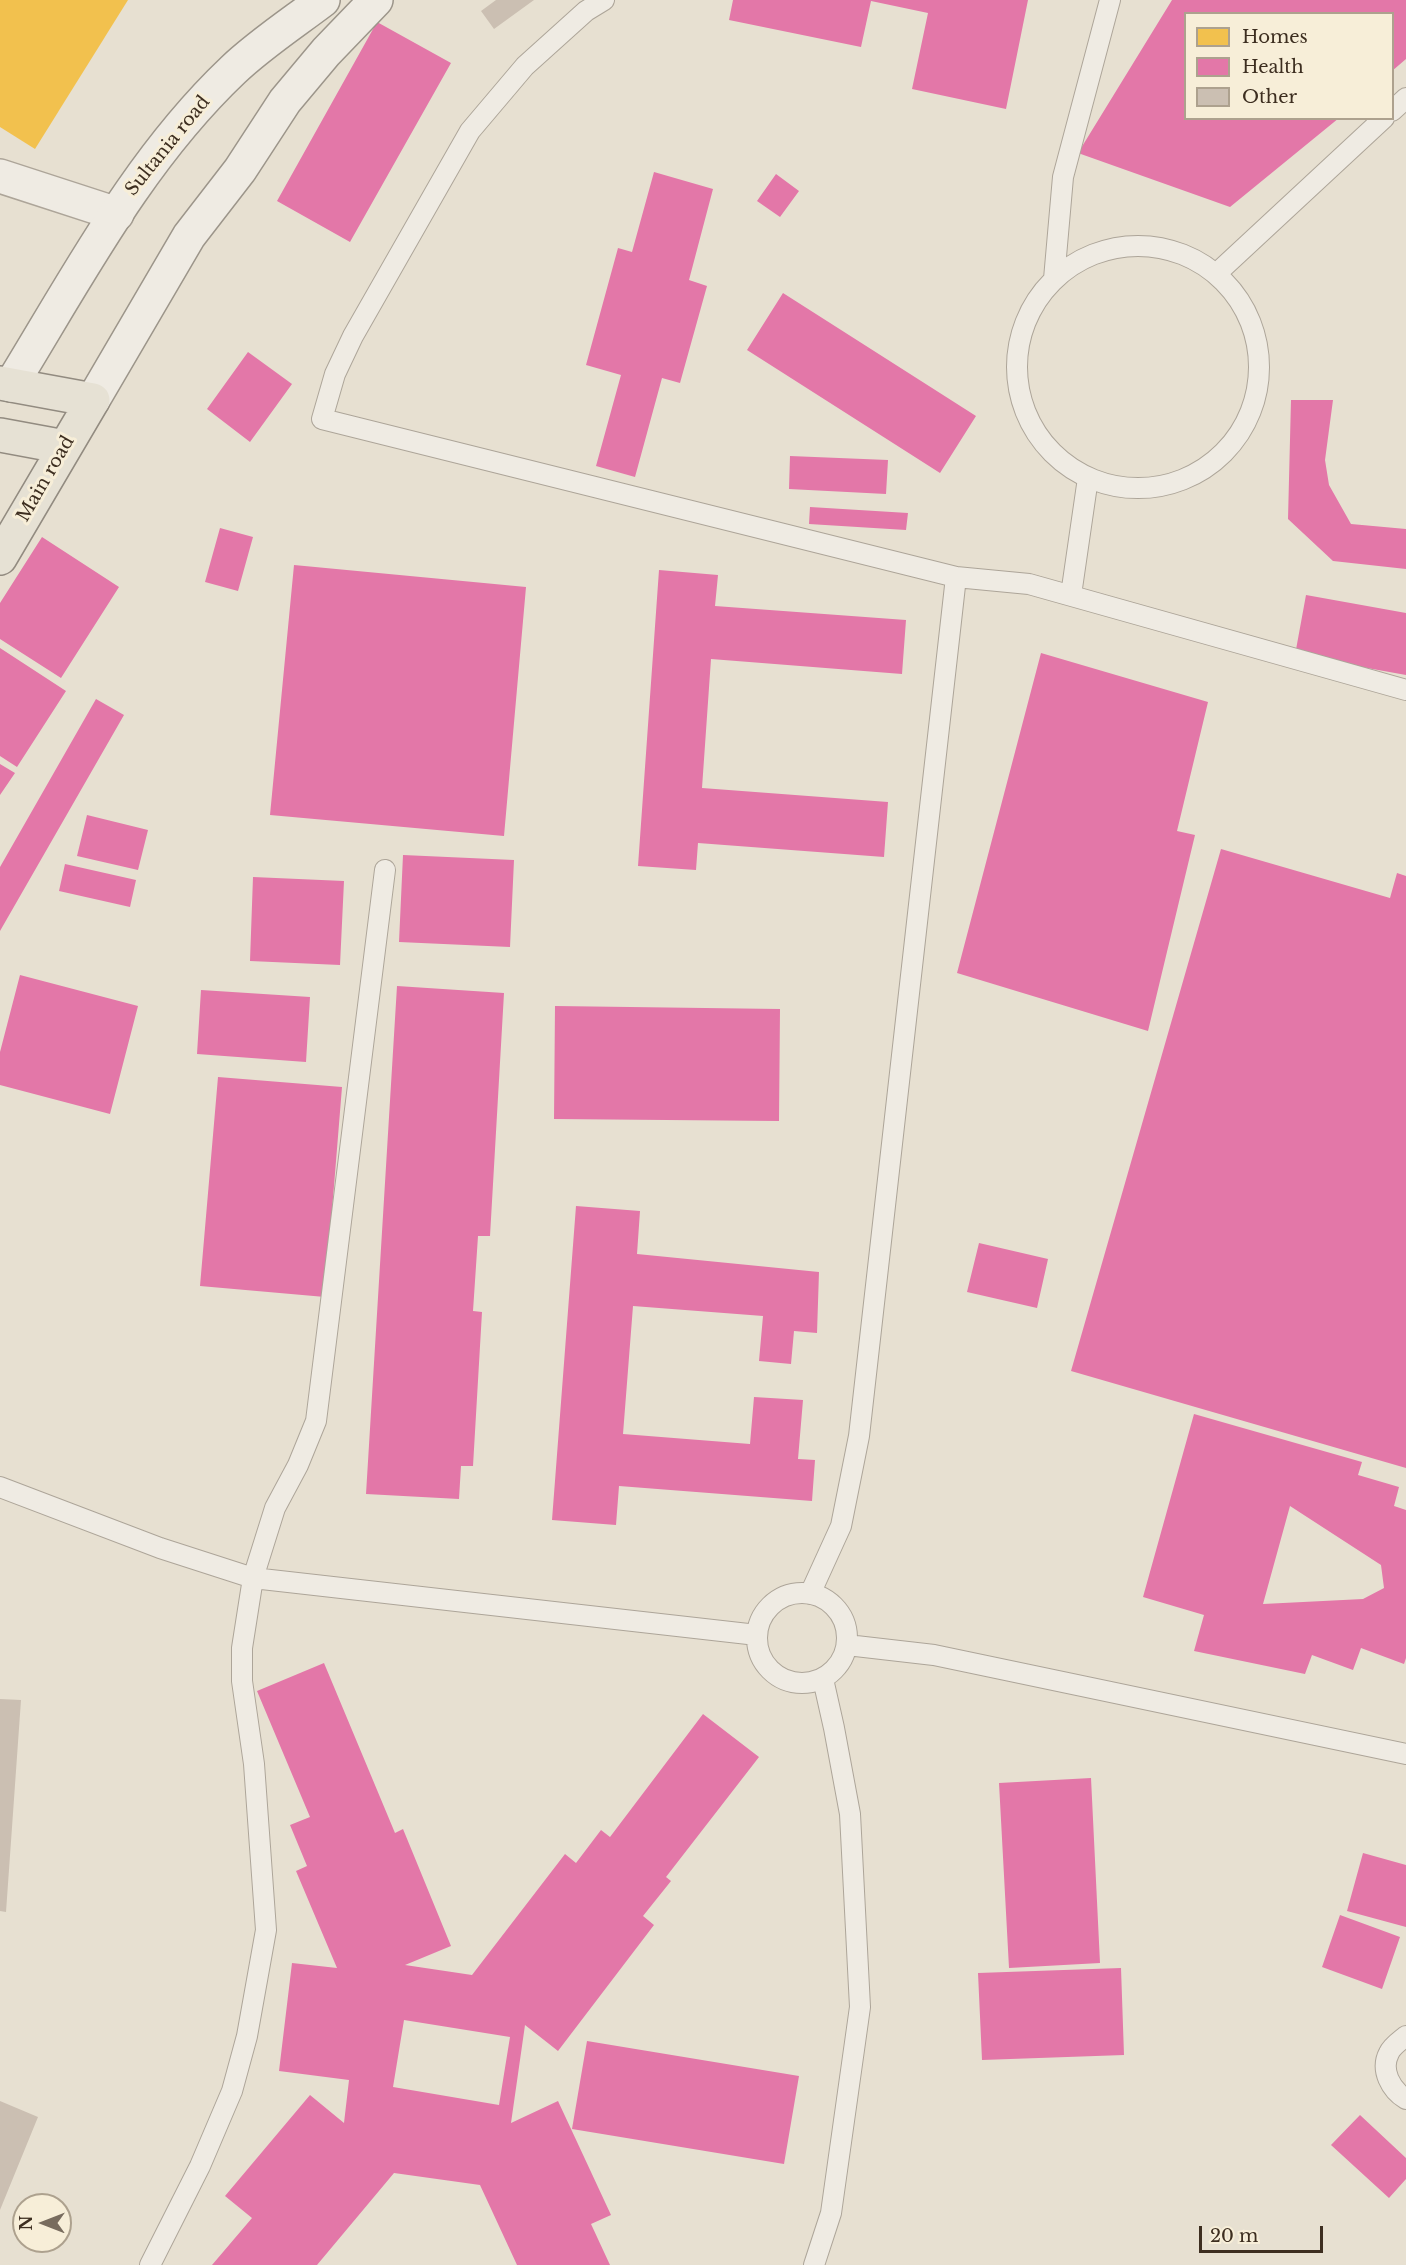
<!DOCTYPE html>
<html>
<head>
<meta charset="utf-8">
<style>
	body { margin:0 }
	#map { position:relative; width:1406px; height:2265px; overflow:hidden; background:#e7e0d1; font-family:"Libre Baskerville",serif }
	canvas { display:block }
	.legend { position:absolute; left:1184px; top:12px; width:210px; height:108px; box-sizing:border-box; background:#f7eed8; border:2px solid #ada18e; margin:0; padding:8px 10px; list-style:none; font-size:18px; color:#3d2e20 }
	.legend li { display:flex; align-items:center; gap:12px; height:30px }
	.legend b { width:30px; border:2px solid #ada18e }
	.north { position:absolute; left:12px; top:2193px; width:60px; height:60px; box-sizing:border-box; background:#f7eed8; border:2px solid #ada18e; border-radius:50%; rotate:270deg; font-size:16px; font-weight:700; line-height:24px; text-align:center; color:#3d2e20 }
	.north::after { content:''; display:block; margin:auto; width:21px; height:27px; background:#786c5e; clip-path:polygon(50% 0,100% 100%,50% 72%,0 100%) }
	.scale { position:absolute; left:1199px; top:2226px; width:124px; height:27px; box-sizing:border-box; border:3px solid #3d2e20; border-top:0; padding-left:8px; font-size:18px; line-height:21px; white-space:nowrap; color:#3d2e20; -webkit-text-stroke:4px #f7eed8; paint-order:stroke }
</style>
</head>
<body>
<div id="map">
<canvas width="1406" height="2265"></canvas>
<ul class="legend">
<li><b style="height:16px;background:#f2c14e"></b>Homes</li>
<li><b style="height:16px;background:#e377a8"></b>Health</li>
<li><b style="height:16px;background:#cbbfb2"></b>Other</li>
</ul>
<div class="north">N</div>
<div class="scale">20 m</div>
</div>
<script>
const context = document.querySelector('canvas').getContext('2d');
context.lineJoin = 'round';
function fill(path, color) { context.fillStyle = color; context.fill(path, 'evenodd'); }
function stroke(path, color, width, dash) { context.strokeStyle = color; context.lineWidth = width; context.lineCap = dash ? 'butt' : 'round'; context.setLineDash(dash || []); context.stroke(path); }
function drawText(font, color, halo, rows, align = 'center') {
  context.font = font + ' "Libre Baskerville",serif'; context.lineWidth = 6; context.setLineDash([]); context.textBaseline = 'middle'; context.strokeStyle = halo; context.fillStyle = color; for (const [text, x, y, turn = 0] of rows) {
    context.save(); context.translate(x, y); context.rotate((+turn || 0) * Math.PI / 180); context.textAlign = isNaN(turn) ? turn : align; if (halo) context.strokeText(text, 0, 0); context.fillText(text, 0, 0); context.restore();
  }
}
fill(new Path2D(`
	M0,0H128L35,149L0,127Z`), '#f2c14e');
fill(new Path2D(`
	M733,0H1028L1006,109L912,89L928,13L871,1L861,47L729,20Z
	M1172,0H1406V59L1392,71V14H1186V118H1339L1230,207L1078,153Z
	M377,22L451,63L350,242L277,201Z
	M654,172L713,189L689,280L707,286L680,383L662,378L635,477L596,466L621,375L586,365L618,248L632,252Z
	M776,174L799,191L780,217L757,201Z
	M783,293L976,416L940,473L747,350Z
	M248,352L292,384L250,442L207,409Z
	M1291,400H1333L1325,460L1329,485L1351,524L1406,529V569L1333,561L1288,519Z
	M790,456L888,460L886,494L789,489Z
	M810,507L908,513L906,530L809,524Z
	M220,528L253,537L238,591L205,582Z
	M42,537L119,587L61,678L0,639V603Z
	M294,565L526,587L504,836L270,815Z
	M659,570L718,575L715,606L906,620L902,674L711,659L702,788L888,802L884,857L698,843L696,870L638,866Z
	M1306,595L1406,613V675L1295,655Z
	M0,648L66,691L17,767L0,756Z
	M1041,653L1208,702L1177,831L1195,835L1148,1031L957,973Z
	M96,699L124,715L0,931V867Z
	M0,764L15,773L0,795Z
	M87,815L148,830L138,870L77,856Z
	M1221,849L1390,898L1397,873L1406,876V1468L1071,1371Z
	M403,855L514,860L510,947L399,942Z
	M65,864L136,880L130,907L59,891Z
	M253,877L344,881L340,965L250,961Z
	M20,975L138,1006L110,1114L0,1085V1052Z
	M397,986L504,993L490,1236H478L473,1311L482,1312L473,1466H461L459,1499L366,1494Z
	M201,990L310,997L306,1062L197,1054Z
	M555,1006L780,1009L779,1121L554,1119Z
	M218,1077L342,1087L325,1297L200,1286Z
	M576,1206L640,1211L637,1254L819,1272L817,1333L794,1331L791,1364L759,1361L763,1316L633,1306L623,1434L750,1444L754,1397L803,1400L798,1459L815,1460L812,1501L619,1486L616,1525L552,1520Z
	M979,1243L1048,1259L1037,1308L967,1292Z
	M1194,1414L1362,1462L1358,1475L1399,1487L1394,1506L1406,1510V1658L1404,1664L1361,1648L1353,1670L1312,1655L1305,1674L1194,1651L1204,1615L1143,1597ZM1290,1506L1381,1565L1384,1588L1363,1599L1263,1604Z
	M324,1663L395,1833L403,1829L451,1946L405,1965L472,1975L565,1854L576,1863L601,1830L610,1837L703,1714L759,1757L666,1877L671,1881L643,1916L654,1925L558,2051L525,2025L511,2123L558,2101L611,2215L591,2224L610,2265H517L480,2185L394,2173L317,2265H212L252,2218L225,2196L310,2095L344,2123L349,2080L279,2071L292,1963L337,1968L296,1871L307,1866L290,1825L310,1817L257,1691ZM404,2020L510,2037L499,2105L393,2087Z
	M1091,1778L1100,1963L1009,1968L999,1783Z
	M1363,1853L1406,1865V1927L1347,1911Z
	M1340,1915L1400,1937L1382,1989L1322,1967Z
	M1121,1968L1124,2055L982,2060L978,1973Z
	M587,2041L799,2076L784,2164L572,2129Z
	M1360,2115L1406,2158V2179L1389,2198L1331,2145Z`), '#e377a8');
fill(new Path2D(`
	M496,0H534L494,29L481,11Z
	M0,1699L21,1700L6,1912L0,1911Z
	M0,2101L38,2117L0,2210Z`), '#cbbfb2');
const service = new Path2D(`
	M604,0L586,11L525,66L470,131L353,336L335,374L322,419L956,577L1029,584L1406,690
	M1392,111L1406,98
	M1017 367a121 121 0 1 1 242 0a121 121 0 1 1-242 0Z
	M1216,274L1384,118
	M1054,279L1063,177L1110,0
	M1071,595L1088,478
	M0,1487L160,1548L253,1578L757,1635
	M757 1638a45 45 0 1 1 90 0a45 45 0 1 1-90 0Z
	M810,1594L841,1526L859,1436L956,577
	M847,1645L934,1655L1406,1754
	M1406,2036C1400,2041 1392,2046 1389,2053C1380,2070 1391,2090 1406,2099
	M150,2265L200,2166L232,2091L247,2036L266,1930L254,1764L242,1681V1648L253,1578L275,1508L298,1465L316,1421L385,870
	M814,2265L831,2213L860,2007L850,1814L834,1728L823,1679`);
const minor = new Path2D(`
	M0,176L117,214`);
const secondary = new Path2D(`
	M11,385C78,276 139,159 233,70C259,45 294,22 323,0
	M93,400L189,236L240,170L285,101L326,52L376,0`);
const primary = new Path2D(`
	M0,383L93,400L0,558
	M0,435L65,447`);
stroke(service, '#ada599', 22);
stroke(minor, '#ada599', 36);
stroke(secondary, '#9c958a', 36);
stroke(primary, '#928b80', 36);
stroke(service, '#efebe3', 20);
stroke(minor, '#efebe3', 33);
stroke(secondary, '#efebe3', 33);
stroke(primary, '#e6e1d4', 33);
drawText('18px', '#3d2e20', '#f7eed8', [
	["Sultania road",168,146,-51],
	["Main road",46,479,-60]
]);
</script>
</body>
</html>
